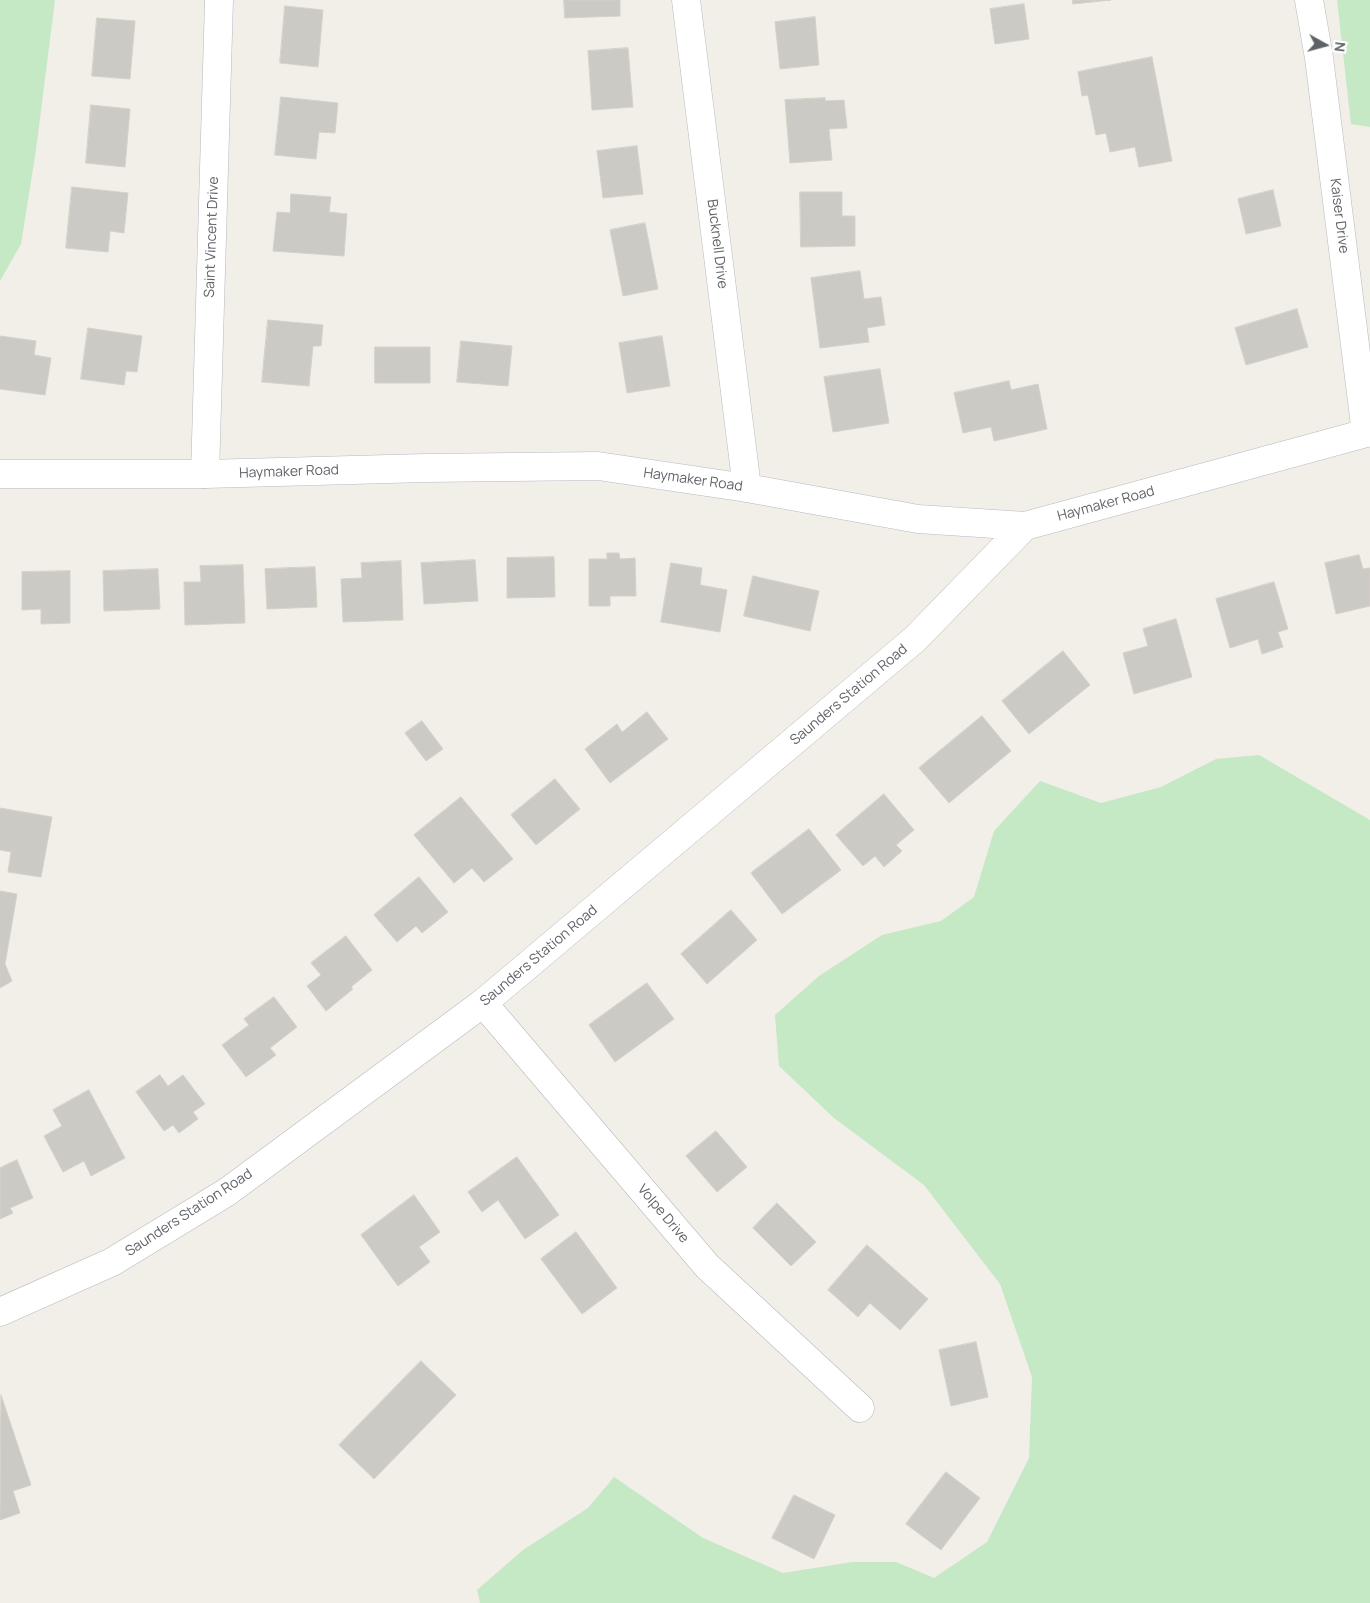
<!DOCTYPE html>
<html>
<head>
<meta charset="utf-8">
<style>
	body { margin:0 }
	#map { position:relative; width:1370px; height:1603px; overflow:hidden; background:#f1efe8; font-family:Manrope,sans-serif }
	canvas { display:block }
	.north { position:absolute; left:1300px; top:20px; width:50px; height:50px; -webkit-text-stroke:4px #fff; paint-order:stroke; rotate:97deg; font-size:14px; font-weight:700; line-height:20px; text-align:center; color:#5f6368 }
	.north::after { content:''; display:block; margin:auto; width:18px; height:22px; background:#5f6368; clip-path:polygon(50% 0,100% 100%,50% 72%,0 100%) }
</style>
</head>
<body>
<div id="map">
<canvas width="1370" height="1603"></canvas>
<div class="north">N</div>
</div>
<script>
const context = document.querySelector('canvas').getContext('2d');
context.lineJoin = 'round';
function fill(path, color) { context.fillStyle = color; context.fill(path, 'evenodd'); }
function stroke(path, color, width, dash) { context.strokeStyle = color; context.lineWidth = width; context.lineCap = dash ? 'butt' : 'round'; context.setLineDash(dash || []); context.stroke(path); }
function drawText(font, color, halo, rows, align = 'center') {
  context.font = font + ' Manrope,sans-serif'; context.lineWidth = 4; context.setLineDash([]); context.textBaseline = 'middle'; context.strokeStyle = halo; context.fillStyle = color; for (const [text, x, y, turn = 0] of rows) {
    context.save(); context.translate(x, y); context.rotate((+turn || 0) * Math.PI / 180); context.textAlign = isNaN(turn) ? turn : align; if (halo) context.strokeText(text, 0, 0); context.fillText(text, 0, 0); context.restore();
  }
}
fill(new Path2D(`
	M0,0H55L36,150L21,244L0,281Z
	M1337,0H1370V127L1351,124Z
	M1259,755L1370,820V1603H480L477,1590L523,1550L588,1508L614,1477L703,1538L783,1573L852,1562H896L934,1578L987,1542L1029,1458L1032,1377L1000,1284L924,1185L834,1118L779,1066L775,1015L819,976L882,935L941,921L974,897L994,831L1040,781L1101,803L1161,787L1216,759Z`), '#c5e8c5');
const building = new Path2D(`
	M564,0H620V16L565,18Z
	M1073,0H1111L1073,4Z
	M1024,4L1029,39L995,44L990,9Z
	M285,6L323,10L318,67L280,63Z
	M815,17L819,65L780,69L775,22Z
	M97,18L135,21L130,79L92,76Z
	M628,48L633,107L592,110L588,51Z
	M1152,57L1172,161L1139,167L1135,147L1110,152L1106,133L1096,135L1088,95L1082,96L1078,72Z
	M281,97L338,103L335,133L319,132L316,159L275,155Z
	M825,98V101L844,100L847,128L829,129L832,160L790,163L785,100Z
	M91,105L130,109L125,167L86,163Z
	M637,146L643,194L603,198L597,151Z
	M72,187L128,193L124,233L110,231L108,252L66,248Z
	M1273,190L1281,226L1246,234L1238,199Z
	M800,192H842V216H855V246L801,247Z
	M291,194L331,197L329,212L347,214L344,256L273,251L277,212L290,213Z
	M645,223L658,289L623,296L610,230Z
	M860,271L864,299L881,297L885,325L867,328L869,342L820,348L811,278Z
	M1297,309L1308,347L1246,365L1235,328Z
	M268,320L323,325L321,346H313L309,386L262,382Z
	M88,328L142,336L137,372L126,371L124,385L81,379Z
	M0,336L36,341L34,355L51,358L45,395L0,389Z
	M662,336L670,386L627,393L619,343Z
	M461,341L512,346L508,386L457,382Z
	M375,347H430V383H375Z
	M880,369L889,423L833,432L824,377Z
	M1009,381L1011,390L1038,384L1047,429L994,441L991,427L963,433L954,393Z
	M607,553H619L620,559L635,558L636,596H610V606H589V559H607Z
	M1359,555L1363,569L1370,568V606L1336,614L1325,563Z
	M554,557L555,597L507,598V558Z
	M475,560L478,601L424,604L421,563Z
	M401,561L403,620L343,622L341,579L362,578L361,563Z
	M671,563L702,568L700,585L727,590L720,632L661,622Z
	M243,565L245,623L185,625L184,582H201L200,566Z
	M315,567L317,607L267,609L265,569Z
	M158,569L160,609L104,611L103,571Z
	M70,571V623L41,624V609L22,610V572Z
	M753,576L819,591L810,631L744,616Z
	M1274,582L1288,629L1278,632L1283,647L1262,654L1258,639L1230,648L1216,599Z
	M1176,619L1192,677L1134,694L1123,653L1148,646L1143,629Z
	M1063,651L1090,685L1029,734L1002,701Z
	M647,712L668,739L610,783L585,749L617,724L622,732Z
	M982,716L1011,751L949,803L919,768Z
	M422,721L443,749L426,761L405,733Z
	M555,779L580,809L536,845L511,815Z
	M884,794L914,830L896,845L902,851L884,867L875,856L863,866L836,835Z
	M461,797L513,859L484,882L472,868L454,883L414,835Z
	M0,808L52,817L41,877L8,872L11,852L0,850Z
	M809,829L841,870L782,914L751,873Z
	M419,877L448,912L422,933L416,926L397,942L374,915Z
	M0,891L17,894L5,964L12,981L0,988Z
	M731,910L757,940L707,984L681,954Z
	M346,936L372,970L351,987L353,989L326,1011L307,986L321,975L311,963Z
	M647,983L674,1019L615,1062L589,1025Z
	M274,997L297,1027L270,1048L276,1055L246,1077L222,1045L249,1025L244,1019Z
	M160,1075L168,1086L183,1075L205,1104L193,1112L198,1119L179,1133L173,1125L164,1131L136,1092Z
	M89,1090L125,1158L91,1176L84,1161L63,1172L44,1136L62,1126L53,1110Z
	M716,1131L747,1167L717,1192L686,1156Z
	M517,1157L559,1215L525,1239L498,1200L482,1212L468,1192Z
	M17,1160L33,1198L10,1208L13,1213L0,1219V1168Z
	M414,1195L440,1232L419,1247L430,1262L398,1286L361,1235Z
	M777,1203L816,1242L791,1266L753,1228Z
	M576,1232L617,1288L582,1314L541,1259Z
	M867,1245L928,1299L900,1330L870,1303L858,1317L828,1290Z
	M976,1342L988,1397L951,1406L939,1350Z
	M421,1361L456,1395L374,1479L339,1445Z
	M1,1395L31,1485L13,1491L20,1513L0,1520Z
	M946,1472L980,1498L941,1550L906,1524Z
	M794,1495L835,1515L814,1559L772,1538Z`);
fill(building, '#cccac5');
stroke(building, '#d6d1c6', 1);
const street = new Path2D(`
	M686,0L747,488
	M1309,0L1319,58L1366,433
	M205,474L219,0
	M483,1003L707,1266L860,1408`);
const secondary = new Path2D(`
	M0,474H205L426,468L598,466L747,488L918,519L1025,526L1370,432
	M0,1312L112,1262L227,1192L483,1003L915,639L1025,526`);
stroke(street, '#b5b8bc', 29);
stroke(secondary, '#b6babf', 29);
stroke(street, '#fff', 28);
stroke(secondary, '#fff', 28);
drawText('14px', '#5f6368', '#fff', [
	["Kaiser Drive",1339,216,83],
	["Saint Vincent Drive",212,237,-88],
	["Bucknell Drive",717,244,83],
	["Haymaker Road",289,472,-2],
	["Haymaker Road",693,480,8],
	["Haymaker Road",1106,504,-15],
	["Saunders Station Road",849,695,-40],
	["Saunders Station Road",539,956,-40],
	["Saunders Station Road",189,1213,-33],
	["Volpe Drive",663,1214,50]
]);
</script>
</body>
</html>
